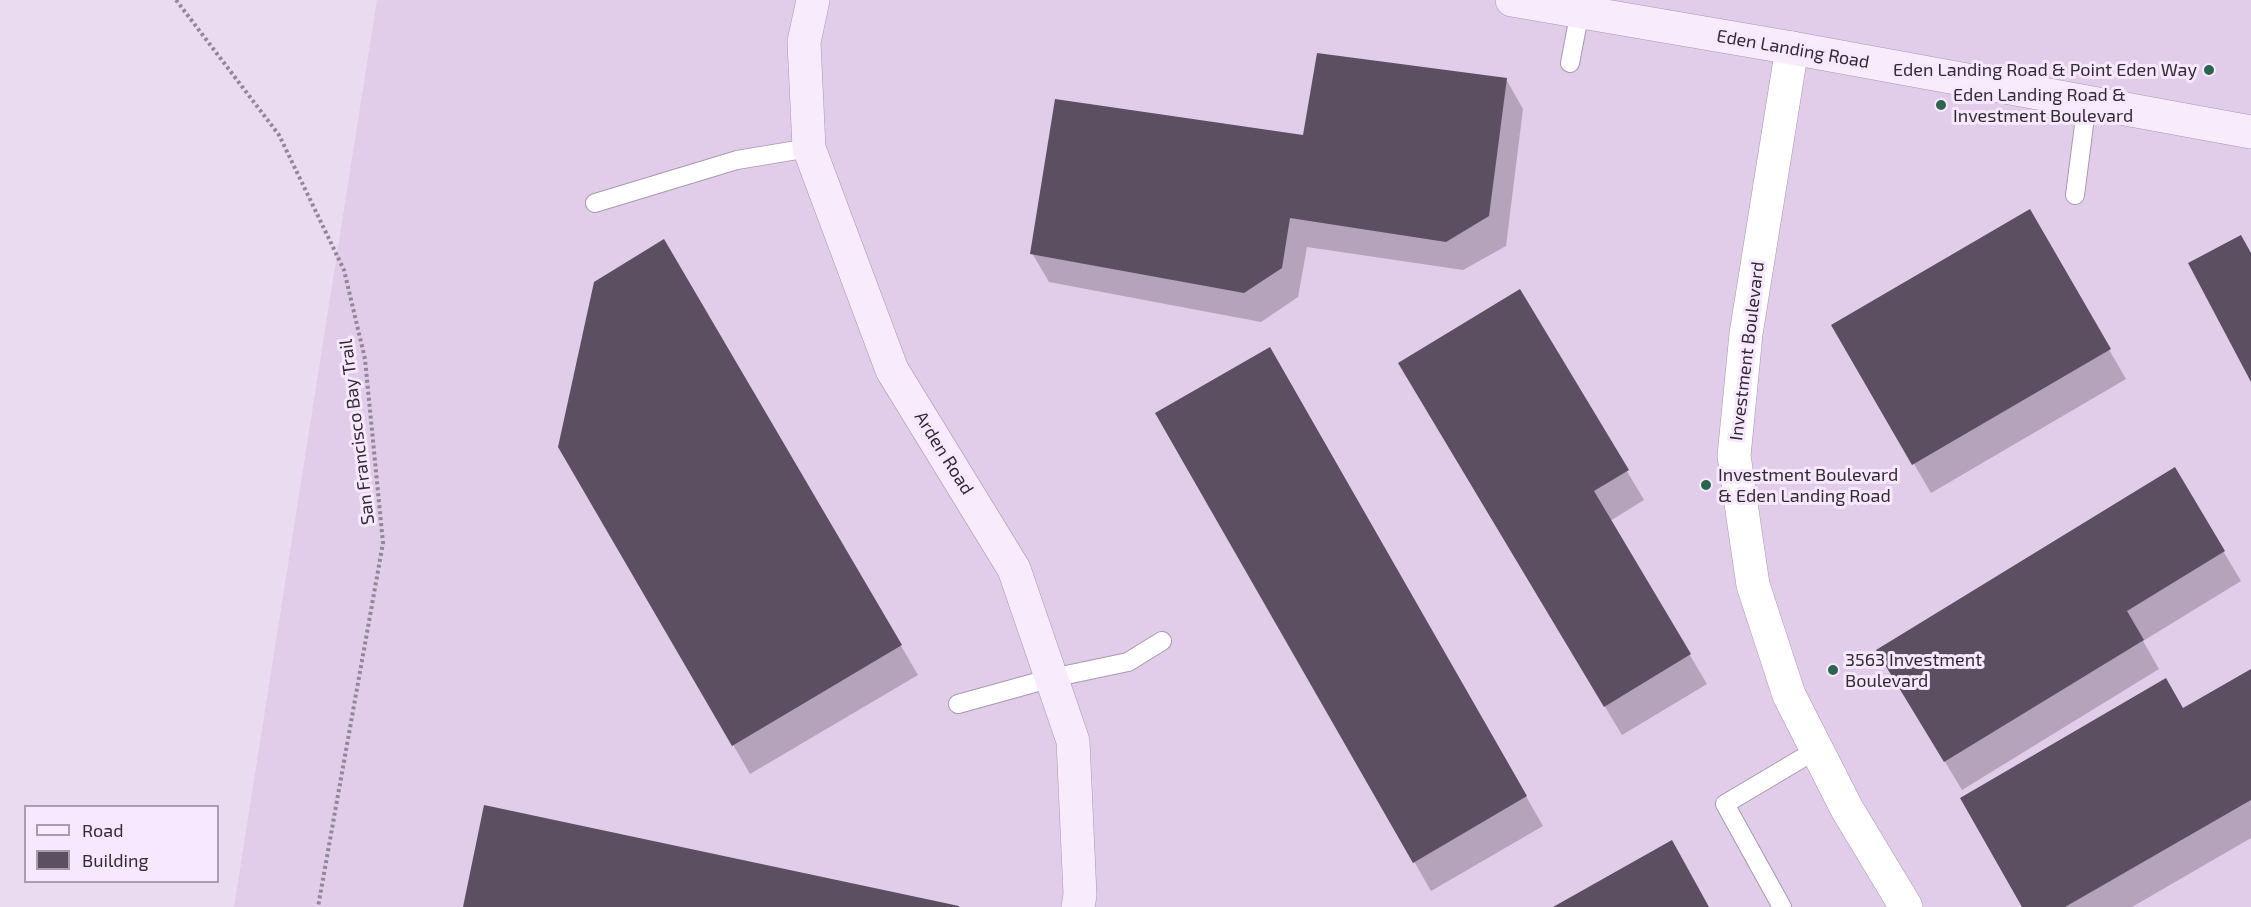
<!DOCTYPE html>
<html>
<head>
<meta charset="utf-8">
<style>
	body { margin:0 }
	#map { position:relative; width:2251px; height:907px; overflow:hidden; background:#ebdbf1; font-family:"Exo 2",sans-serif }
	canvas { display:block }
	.legend { position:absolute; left:24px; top:805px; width:195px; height:78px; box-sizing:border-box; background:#f8e8ff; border:2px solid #a89cad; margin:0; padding:8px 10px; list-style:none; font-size:18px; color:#312b33 }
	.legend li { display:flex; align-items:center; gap:12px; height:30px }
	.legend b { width:30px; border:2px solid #a89cad }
</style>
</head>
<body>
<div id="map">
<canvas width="2251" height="907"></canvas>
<ul class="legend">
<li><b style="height:8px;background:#f8ebfc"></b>Road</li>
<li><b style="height:16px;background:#5d4f62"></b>Building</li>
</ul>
</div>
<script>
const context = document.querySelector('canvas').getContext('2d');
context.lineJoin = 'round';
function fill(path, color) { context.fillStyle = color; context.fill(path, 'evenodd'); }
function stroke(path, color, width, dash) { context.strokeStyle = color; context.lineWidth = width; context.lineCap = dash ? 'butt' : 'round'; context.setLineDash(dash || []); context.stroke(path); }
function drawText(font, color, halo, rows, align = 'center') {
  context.font = font + ' "Exo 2",sans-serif'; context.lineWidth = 6; context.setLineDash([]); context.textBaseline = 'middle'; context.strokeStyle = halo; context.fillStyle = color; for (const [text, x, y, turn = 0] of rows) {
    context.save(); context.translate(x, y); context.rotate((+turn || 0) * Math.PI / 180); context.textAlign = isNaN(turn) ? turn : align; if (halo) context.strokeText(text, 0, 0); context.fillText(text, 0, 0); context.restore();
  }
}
fill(new Path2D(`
	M377,0H2251V907H234Z`), '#e1cce9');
fill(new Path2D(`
	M1506,79L1523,109L1506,246L1463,270L1307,247L1298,297L1261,322L1049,282L1032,253L1304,137Z
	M2029,211L2126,379L1931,493L1833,325Z
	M664,241L918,675L750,774L560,447Z
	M1520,291L1644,500L1610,521L1707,684L1622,735L1416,392Z
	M1270,349L1543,826L1431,891L1157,414Z
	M2174,469L2241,581L2143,641L2159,669L1962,790L1895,679Z
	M2251,670V838L2132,907H2024L2183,710Z`), '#0003');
fill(new Path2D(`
	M1317,53L1507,78L1489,216L1446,242L1290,218L1282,268L1244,293L1030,254L1055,99L1303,135Z
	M2030,209L2111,349L1912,465L1831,325Z
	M2241,235L2251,253V382L2188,263Z
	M664,239L902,645L732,746L558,447L594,282Z
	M1520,289L1629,470L1594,491L1691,654L1604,707L1398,363Z
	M1270,347L1527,796L1413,863L1155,413Z
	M2175,467L2225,551L2127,611L2144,640L1944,762L1876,650Z
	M2251,669V800L2065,907H2022L1960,798L2166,678L2183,708Z
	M484,805L959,906V907H463Z
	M1672,840L1709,907H1553Z`), '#5d4f62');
const lane = new Path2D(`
	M1570,63L1580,11
	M2075,195L2087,102
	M595,203L737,160L809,148
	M958,704L1052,678L1128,662L1162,641
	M1782,907L1725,804L1816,750`);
const street = new Path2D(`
	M1792,48L1746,334L1734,456L1753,585L1789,695L1847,809L1906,907`);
const secondary = new Path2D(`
	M813,0L804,42L809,148L892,370L1014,569L1073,741L1080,895L1078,907
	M1512,0L1792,48L2251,132`);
stroke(lane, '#a899ae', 20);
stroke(street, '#a899ae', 34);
stroke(secondary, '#a899ae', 34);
stroke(new Path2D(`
	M176,0L279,135L344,270L365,359L383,543L318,907`), '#928796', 4, [3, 3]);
stroke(lane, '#fff', 18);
stroke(street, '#fff', 33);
stroke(secondary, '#f8ebfc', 33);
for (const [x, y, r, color] of [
	[2209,70,6,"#2a654f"],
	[1941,105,6,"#2a654f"],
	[1706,485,6,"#2a654f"],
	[1833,670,6,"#2a654f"]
]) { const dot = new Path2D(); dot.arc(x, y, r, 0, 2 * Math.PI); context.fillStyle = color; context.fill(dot); stroke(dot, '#f8e8ff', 2); }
drawText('18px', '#312b33', '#f8e8ff', [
	["Eden Landing Road",1793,49,10],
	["Investment Boulevard",1747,351,-83],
	["San Francisco Bay Trail",357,432,-97],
	["Arden Road",944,453,58]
]);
drawText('18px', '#312b33', '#f8e8ff', [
	["Eden Landing Road & Point Eden Way",2197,70,"right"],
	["Eden Landing Road &",1953,95],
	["Investment Boulevard",1953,116],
	["Investment Boulevard",1718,475],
	["& Eden Landing Road",1718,496],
	["3563 Investment",1845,660],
	["Boulevard",1845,681]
], 'left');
</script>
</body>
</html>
